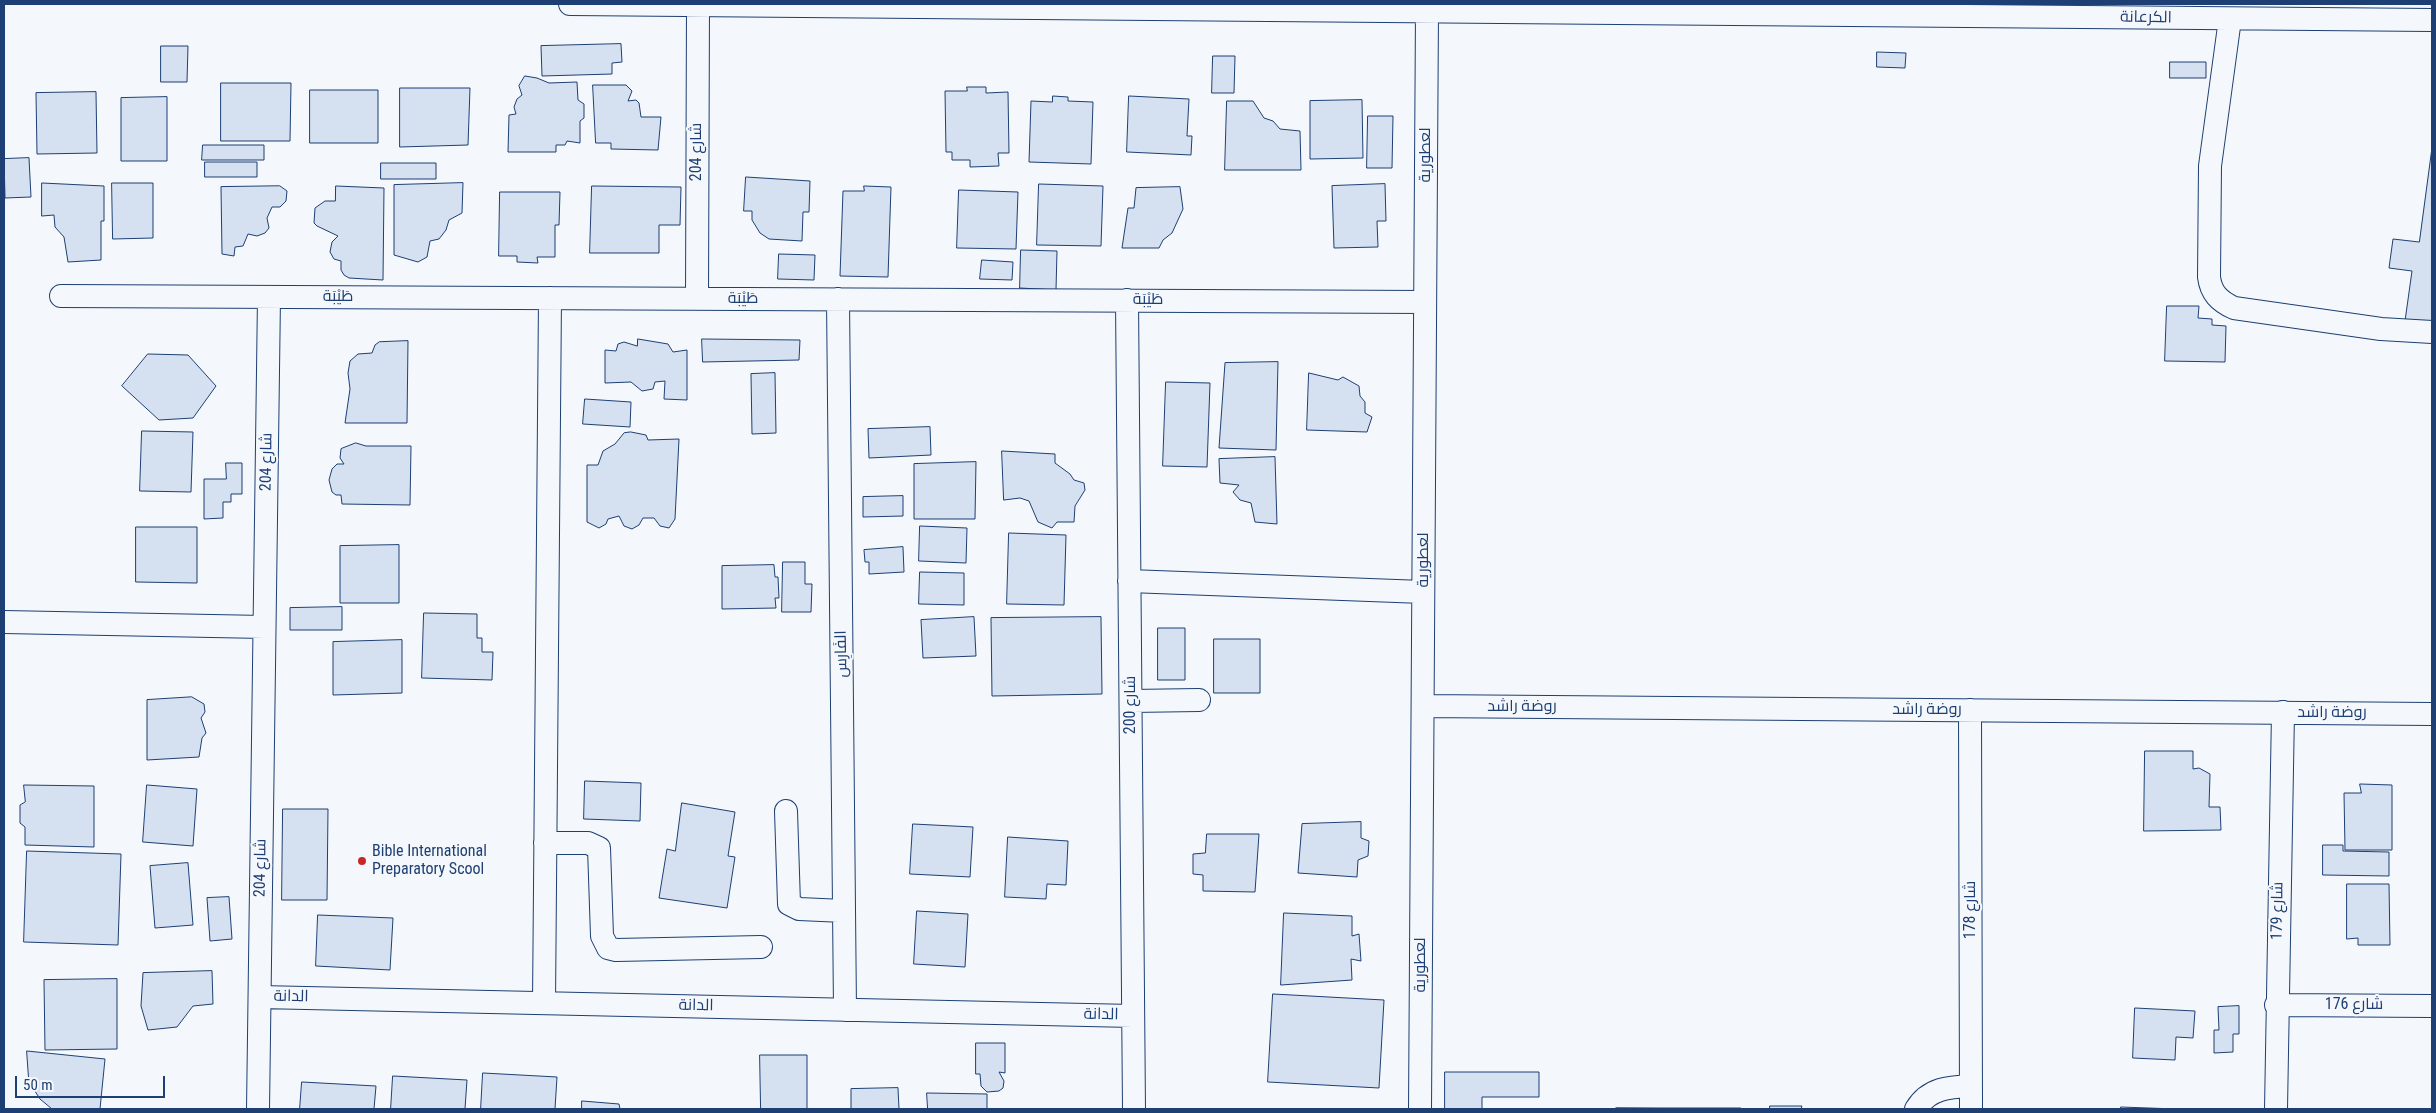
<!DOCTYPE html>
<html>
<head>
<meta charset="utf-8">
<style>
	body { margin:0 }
	#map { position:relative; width:2436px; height:1113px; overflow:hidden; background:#f4f7fb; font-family:"Roboto Condensed",sans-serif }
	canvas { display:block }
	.frame { position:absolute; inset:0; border:5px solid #1d3f73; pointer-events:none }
	.scale { position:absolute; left:15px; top:1076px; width:150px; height:22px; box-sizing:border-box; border:2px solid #1d3f73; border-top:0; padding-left:6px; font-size:15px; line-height:18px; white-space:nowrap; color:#1d3f73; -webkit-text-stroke:4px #f4f7fb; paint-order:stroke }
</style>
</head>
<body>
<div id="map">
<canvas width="2436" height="1113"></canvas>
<div class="frame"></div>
<div class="scale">50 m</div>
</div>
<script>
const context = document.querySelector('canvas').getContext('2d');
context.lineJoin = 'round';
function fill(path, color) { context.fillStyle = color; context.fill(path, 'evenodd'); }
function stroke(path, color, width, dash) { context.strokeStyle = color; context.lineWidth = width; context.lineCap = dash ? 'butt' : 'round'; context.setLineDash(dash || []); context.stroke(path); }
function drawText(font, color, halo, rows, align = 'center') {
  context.font = font + ' "Roboto Condensed",Cairo,sans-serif'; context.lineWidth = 4; context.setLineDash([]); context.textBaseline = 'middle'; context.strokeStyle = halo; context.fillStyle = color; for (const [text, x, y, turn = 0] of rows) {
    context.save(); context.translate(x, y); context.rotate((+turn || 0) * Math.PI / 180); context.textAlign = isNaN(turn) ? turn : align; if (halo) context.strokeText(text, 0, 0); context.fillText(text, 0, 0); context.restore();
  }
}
const building = new Path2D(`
	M621,44L622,62L612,63V74L542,76L541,46Z
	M161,46H188L187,82H161Z
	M1877,52L1906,53L1905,68L1877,67Z
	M1213,56H1235L1234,93H1212Z
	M2170,62H2206V78H2170Z
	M525,76L537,78L549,83L577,82L578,100L584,104V118L580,121V143L567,141L565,145H556V152H508L509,115L516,114L514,107L517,99L522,95L519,86Z
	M221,83H291L290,141H221Z
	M593,85H626L632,91L628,101L636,100L639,103L641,117H661L658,150L611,149V143H596Z
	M967,87H986V93L1008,92L1009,153H998L999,166L970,167V160H952V152H946L945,91H967Z
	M400,88H470L468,145L400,147Z
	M310,90H378V143H310Z
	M96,92L97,153L37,154L36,93Z
	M1053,96L1068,97V101L1093,102L1091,164L1029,162L1031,101L1052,102Z
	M1129,96L1189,99L1187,136H1192L1191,155L1127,152Z
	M167,97V161H121V98Z
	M1362,100L1363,158L1310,159V101Z
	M1227,101H1253L1264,118L1273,121L1280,129L1300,131L1301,170H1225Z
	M1368,116H1393L1392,168H1367Z
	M203,145H264V160H202Z
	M2432,148V324L2405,321L2412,271L2389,268L2393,239L2419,242Z
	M29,158L31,197L5,198L4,159Z
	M205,162H257V177H205Z
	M381,163H436V179H381Z
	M746,177L810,181L809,212H803L802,241L769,239L760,233L752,220V211H744Z
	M42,183L104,186V221H101V260L68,262L64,237L55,227L54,215L42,216Z
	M112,183H153V238L113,239Z
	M463,183L462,213L449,220L446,230L439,239L430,241L427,257L418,262L394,255V185Z
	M1039,184L1103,186L1101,246L1037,245Z
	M1385,184L1386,221H1377L1378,247L1334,248L1332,186Z
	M280,186L287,191L286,201L280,207H272L267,218L269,228L265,233L257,236L248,234L243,246L235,247L234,256L222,254L221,187Z
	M336,186L384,188L383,280L349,278L344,275L341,270V261L334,259L330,252L332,242L338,236L317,226L314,223L315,208L325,201H335Z
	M592,186L681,187L680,225H659V253H590Z
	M864,186L891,187L888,277L840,276L843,191H864Z
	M1180,187L1183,209L1172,233L1163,240L1159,248H1122L1128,208H1134L1136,188Z
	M959,190L1018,192L1016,249L957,248Z
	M500,192H560L559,225H555V257H537L538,263L517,262V256H499Z
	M1021,250L1057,251L1056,290L1020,288Z
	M779,254L815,255L814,280L778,279Z
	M982,260L1013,262L1012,280L980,279Z
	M2167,306H2199L2198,318L2212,319V325L2226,326L2225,362L2165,361Z
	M638,339L668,344L673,352L687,350V400L664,399L665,381L655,382L653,389L642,391L631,382L605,383V350L616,351L618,344L624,342L637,346Z
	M702,339L800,340L799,360L703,362Z
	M408,341L407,423H345L350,389L348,373L350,361L358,354L372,353L375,345L379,342Z
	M148,354L188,355L216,386L193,418L159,420L122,386Z
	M1278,362L1276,450L1219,448L1225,363Z
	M775,373L776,433L752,434L751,374Z
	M1309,373L1338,380L1343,377L1359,386L1360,396L1365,402V413L1372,417L1367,432L1307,430Z
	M1166,382L1210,383L1207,467L1163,466Z
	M585,399L631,402L630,427L583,424Z
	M930,427L931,455L869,458L868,429Z
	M142,431L193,432L191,492L140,491Z
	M631,432L646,435L648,440L679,439L675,519L669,528L660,526L654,518H643L639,525L632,529L624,526L619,516L608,519L606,524L599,528L587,522V465H598L603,451L615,444L624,433Z
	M356,443L366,446H411L410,505L342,504L341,495H336L332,492L329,480L332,469L337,464H344L340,458L341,449Z
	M1002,451L1055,454V463L1070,474L1074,480L1084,483L1085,490L1075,506L1074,522H1057L1052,528L1038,522L1029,501L1020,498L1004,500Z
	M1275,457L1277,524L1255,522L1251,503L1240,500L1233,492L1239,485L1220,483L1219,459Z
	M976,462L975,519H914V464Z
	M226,463H242V494H231V502H223V518L204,519V479H226Z
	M903,496V516L863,517V497Z
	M920,526L967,528L966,563L919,561Z
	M136,527H197V583L136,582Z
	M1009,533L1066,535L1064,605L1007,604Z
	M399,545V603H340V546Z
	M903,547L904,572L869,574V562H865L864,550Z
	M783,562H805V584H812L811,612H782Z
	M774,565L775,577H778L779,598H775L776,608L722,609V566Z
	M920,572L964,573V605L919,604Z
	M342,607V630H290V608Z
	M424,613L477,614V638H482V652H493L492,680L422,678Z
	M974,617L976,656L923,658L921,620Z
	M1101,617L1102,694L992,696L991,618Z
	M1158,628H1185V680H1158Z
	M1214,639H1260V693H1214Z
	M402,640V693L333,695V642Z
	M192,697L204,704L205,712L201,718L206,733L202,738L199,757L147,760V700Z
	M2145,751H2193V769L2199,768L2210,774L2209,807H2220L2221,830L2144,831Z
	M585,781L641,783L640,821L584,819Z
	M2360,784L2392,785V850H2345L2344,793H2361Z
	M24,785L94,786V847L25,845V827L20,823V805L25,802Z
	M147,785L197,789L193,846L143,842Z
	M682,803L735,812L728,856L735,857L727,908L659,898L667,849L675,851Z
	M283,809H328L327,900H282Z
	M1361,822V838L1369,841L1368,856L1358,860L1357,877L1298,873L1302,824Z
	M913,824L973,827L970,877L910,874Z
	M1207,834H1259L1255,892L1203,891V875L1193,874V854L1205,853Z
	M1008,837L1068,841L1066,885L1047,884L1046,899L1005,897Z
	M2323,845H2343V851L2389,852V876L2323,875Z
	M27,851L121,854L118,945L24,942Z
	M188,863L193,925L155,928L150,866Z
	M2347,884H2389L2390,945H2358V938L2347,939Z
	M229,897L232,939L210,941L207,898Z
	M917,911L968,914L965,967L914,964Z
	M1284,913L1352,916V936L1359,934L1361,961L1351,959L1352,980L1281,985Z
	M318,915L393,918L390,970L316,966Z
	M212,971L213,1004L193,1006L177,1027L148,1030L141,1006L143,973Z
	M117,979V1049L45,1050L44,980Z
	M1273,994L1384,1000L1379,1088L1268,1082Z
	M2239,1006V1034H2233V1052L2214,1053V1030H2219L2218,1007Z
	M2135,1008L2195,1011L2193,1038L2176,1037L2175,1060L2133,1058Z
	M976,1043H1005V1073L999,1072L1004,1081L1003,1088L999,1091L987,1092L981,1086L980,1074H976Z
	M27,1051L105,1059L100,1109H52L40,1099L29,1082Z
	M760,1055H807V1109H761Z
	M1445,1072H1539V1097H1482V1109H1445Z
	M483,1073L557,1077L555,1109H481Z
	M393,1076L467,1080L465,1109H391Z
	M302,1082L376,1086L374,1109H300Z
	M898,1088L899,1109H851V1089Z
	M927,1093L987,1094V1109H928Z
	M582,1101L619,1104L620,1109H582Z
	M1770,1106H1802L1801,1109H1770Z
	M2121,1107L2176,1109H2121Z
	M1616,1108H1741V1109Z`);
fill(building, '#d5e0f0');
stroke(building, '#1d3f73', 1);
const minor = new Path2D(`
	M570,4L2432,20
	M2230,19L2210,166L2209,277C2211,293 2219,301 2234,308L2381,329L2432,332
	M61,296L1425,302
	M697,298L698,5
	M838,299L845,1010
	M1127,300L1134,1109
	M1129,581L1423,592
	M4,622L264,627
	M1131,701L1199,700
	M1423,706L2432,714
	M1970,710L1971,1109
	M786,811L789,904L799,909L844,911
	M545,843H588L599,848L602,936L608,948L616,950L761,947
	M260,997L1133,1016
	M544,1003L550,298
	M2276,1005L2432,1006
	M258,1109L269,297
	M1420,1109L1427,11
	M1916,1109C1929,1088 1949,1087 1971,1086
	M2276,1109L2283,712`);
stroke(minor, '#1d3f73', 24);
stroke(minor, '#f4f7fb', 22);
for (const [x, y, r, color] of [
	[362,861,5,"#c62828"]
]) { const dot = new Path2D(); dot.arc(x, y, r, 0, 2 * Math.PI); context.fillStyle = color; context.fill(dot); stroke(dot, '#f4f7fb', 2); }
drawText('16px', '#1d3f73', '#f4f7fb', [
	["الكرعانة",2146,18,1],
	["شارع 204",697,152,-90],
	["لعطورية",1426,155,-90],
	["طَيْبَة",338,297],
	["طَيْبَة",743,299],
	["طَيْبَة",1148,300],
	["شارع 204",267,462,-89],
	["لعطورية",1424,560,-90],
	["الفَارِس",842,654,-91],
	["شارع 200",1131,705,-90],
	["روضة راشد",1522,707],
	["روضة راشد",1927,710],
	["روضة راشد",2332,713],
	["شارع 204",261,868,-89],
	["شارع 178",1971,910,-90],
	["شارع 179",2278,911,-89],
	["لعطورية",1421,965,-90],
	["الدانة",291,997,1],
	["شارع 176",2354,1005],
	["الدانة",696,1006,1],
	["الدانة",1101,1015,1]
]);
drawText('16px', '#1d3f73', '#f4f7fb', [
	["Bible International",372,852],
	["Preparatory Scool",372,870]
], 'left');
</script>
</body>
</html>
